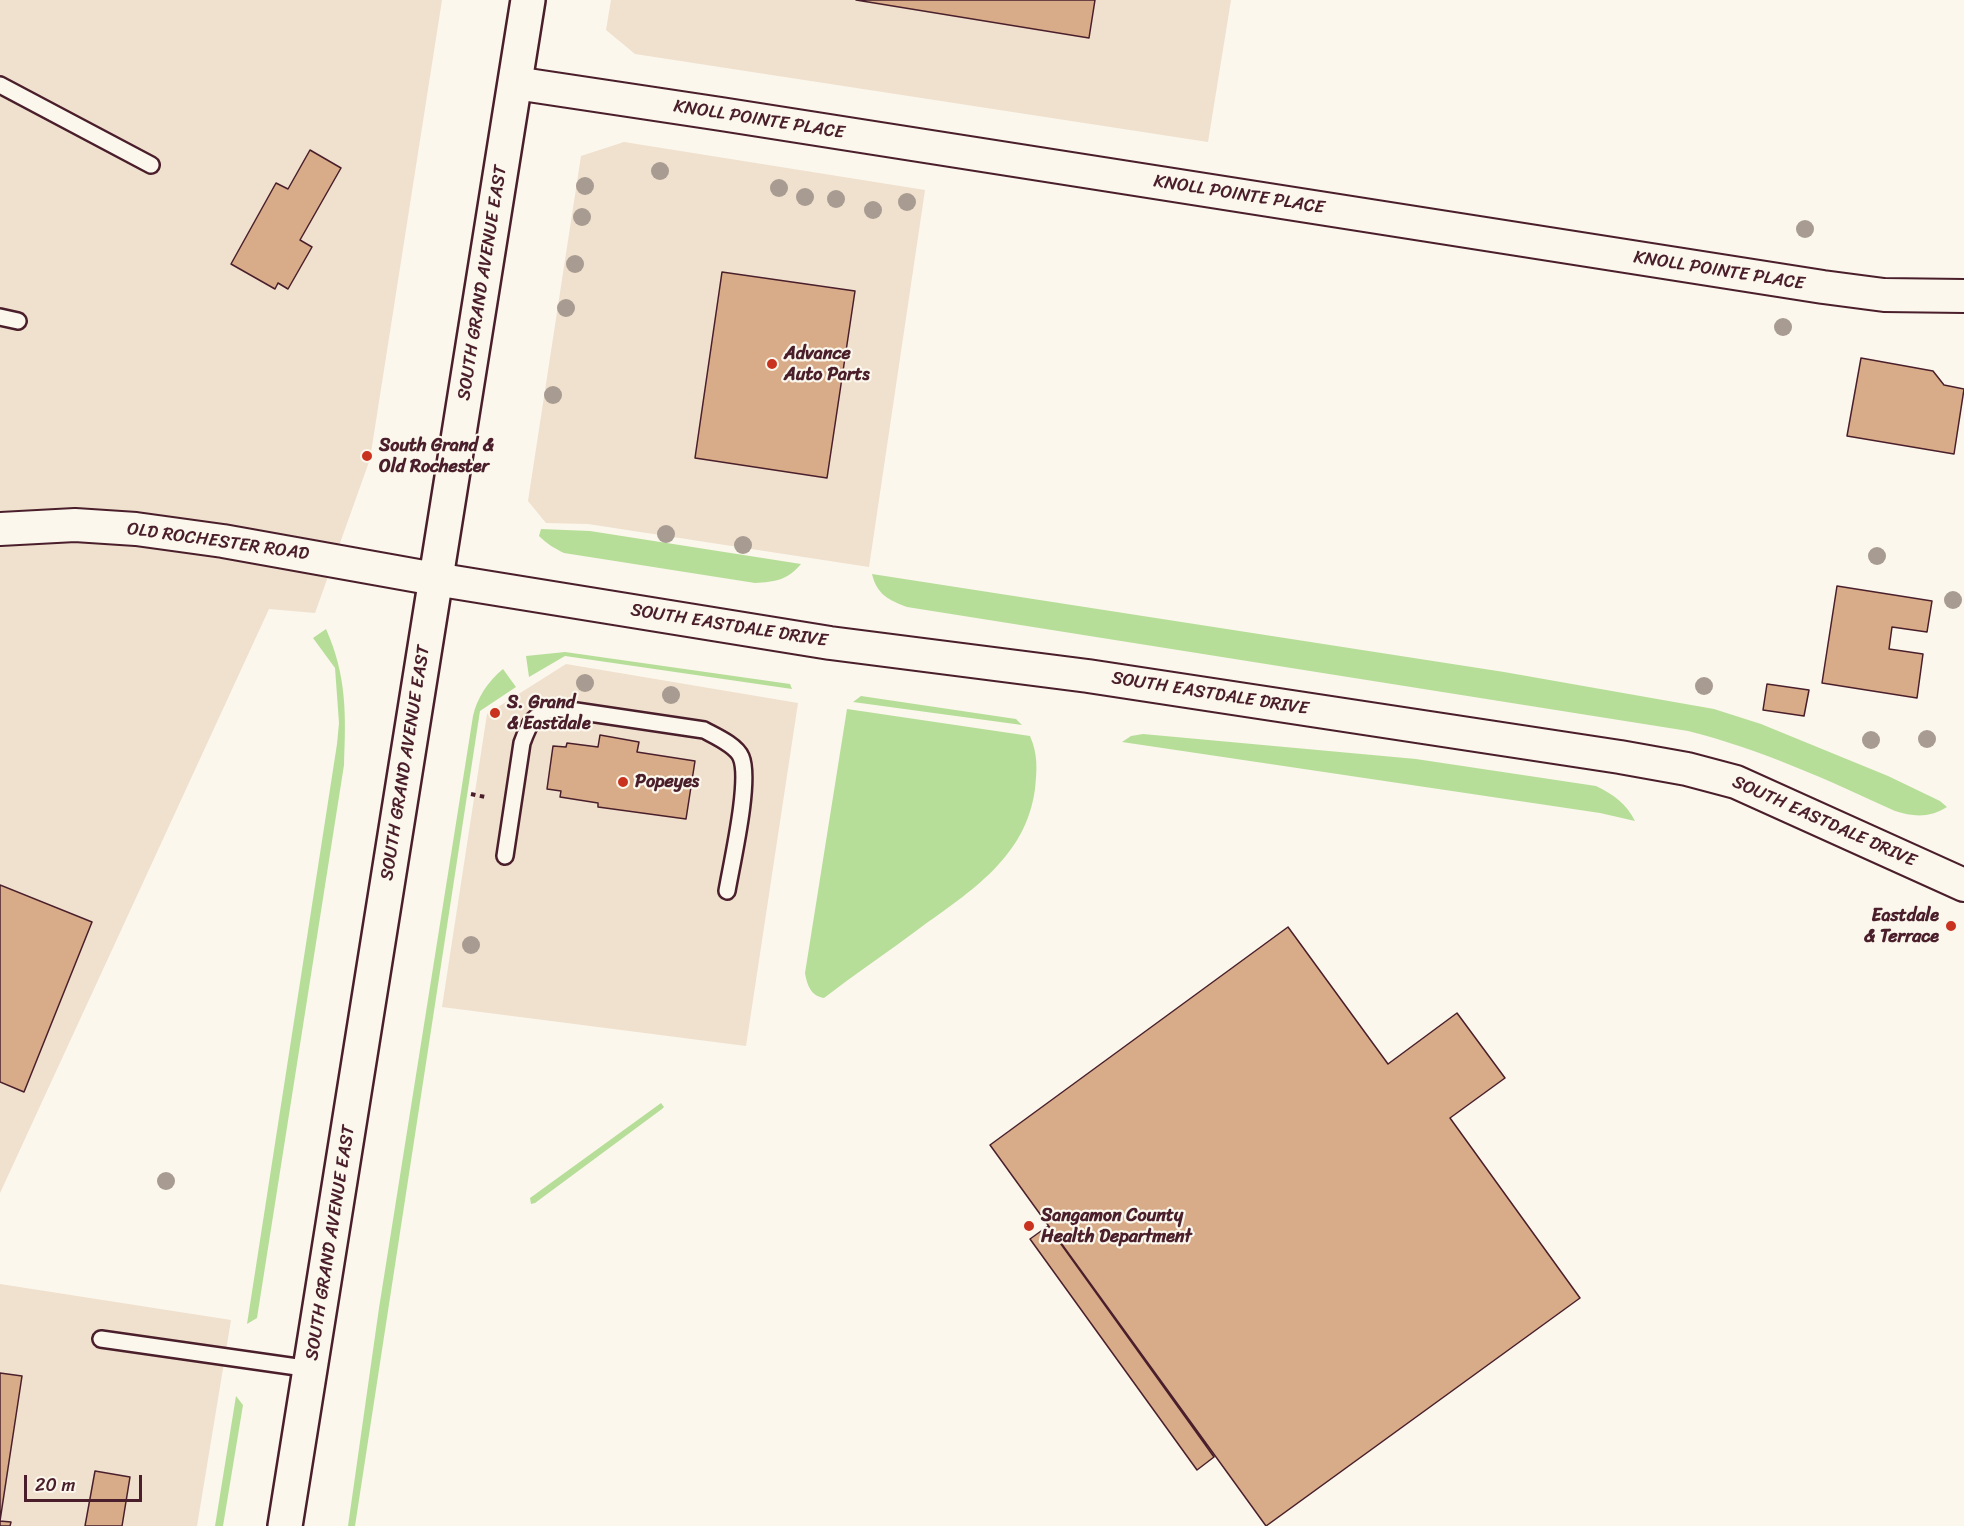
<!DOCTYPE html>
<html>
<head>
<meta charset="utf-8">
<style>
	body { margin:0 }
	#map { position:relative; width:1964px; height:1526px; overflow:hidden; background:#fbf7ec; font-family:Sriracha,sans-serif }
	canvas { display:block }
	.scale { position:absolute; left:24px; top:1475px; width:118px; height:27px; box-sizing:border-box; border:3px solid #4a1f2b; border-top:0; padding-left:8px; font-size:18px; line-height:21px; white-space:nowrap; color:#4a1f2b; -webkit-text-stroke:4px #fbf7ec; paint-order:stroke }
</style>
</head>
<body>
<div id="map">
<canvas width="1964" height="1526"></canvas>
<div class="scale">20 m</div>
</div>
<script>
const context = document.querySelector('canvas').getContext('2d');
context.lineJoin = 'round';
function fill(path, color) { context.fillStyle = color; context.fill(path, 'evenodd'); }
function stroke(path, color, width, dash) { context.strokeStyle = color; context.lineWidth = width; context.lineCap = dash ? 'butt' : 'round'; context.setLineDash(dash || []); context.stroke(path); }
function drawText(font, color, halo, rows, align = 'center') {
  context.font = font + ' Sriracha,sans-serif'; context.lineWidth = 4.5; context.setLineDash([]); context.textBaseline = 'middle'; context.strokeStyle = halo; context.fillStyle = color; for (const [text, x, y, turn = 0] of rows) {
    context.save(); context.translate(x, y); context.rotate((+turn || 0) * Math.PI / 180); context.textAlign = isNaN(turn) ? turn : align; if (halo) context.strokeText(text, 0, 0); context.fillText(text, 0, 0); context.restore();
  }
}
fill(new Path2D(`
	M0,0H442L370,459L315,613L269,609L0,1193Z
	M611,0H1231L1208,142L635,54L606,30Z
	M624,142L925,190L869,567L588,524L546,523L528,501L581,156Z
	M566,664L798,703L746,1046L442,1007L487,714Z
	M0,1284L231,1320L197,1526H0Z`), '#f0e0ce');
fill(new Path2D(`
	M541,529L590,531L801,564C788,580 775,582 755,583L564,553C554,548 547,544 539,536Z
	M872,574L1504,672L1714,709L1761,724L1888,776L1940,801L1947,807C1930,818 1913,817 1895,811C1828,780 1760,749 1688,731L907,607C889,600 877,595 872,574Z
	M326,629C347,676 346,715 344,765L257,1318L247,1324L337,744L339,723L335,668L313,638Z
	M565,652L790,684L792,689L565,656L529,677L526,656Z
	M503,669L516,687L480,711L355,1526H348L379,1308L473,716C477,698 488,681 503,669Z
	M861,696L1016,719L1022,725L853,702Z
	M847,709L1030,736C1038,755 1037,768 1035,789C1026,857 971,891 920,928C888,952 855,974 824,998C811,996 807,985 805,973Z
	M1143,734L1416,759L1596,786C1614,795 1626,803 1635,821L1600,813L1122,742L1131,736Z
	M661,1103L664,1107L662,1109L535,1203L531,1204L530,1198Z
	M236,1396L243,1405L223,1526H215Z`), '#b7de99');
const building = new Path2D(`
	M856,0H1095L1089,38Z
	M310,150L341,168L300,240L312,247L288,289L278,283L275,289L231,264L276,183L288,189Z
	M722,272L855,291L827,478L695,458Z
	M1861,358L1933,371L1944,385L1964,389L1954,454L1847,436Z
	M1837,586L1932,601L1927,632L1892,627L1889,649L1923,654L1917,698L1822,683Z
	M1767,684L1809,690L1804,716L1763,710Z
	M600,735L639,742L637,752L695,761L686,819L598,807V803L560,797L561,791L547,789L553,746L566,747L567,743L598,747Z
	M0,885L92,922L24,1092L0,1082Z
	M1288,927L1388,1064L1457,1013L1505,1078L1450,1118L1580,1298L1266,1526L990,1145Z
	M1048,1226L1214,1457L1197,1470L1030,1239Z
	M0,1373L22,1376L0,1521L11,1522L10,1526H0Z
	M95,1471L130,1477L122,1526H85Z`);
fill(building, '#d8ac89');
stroke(building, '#4a1f2b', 1.5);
const service = new Path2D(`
	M0,85L151,165
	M0,317L18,321
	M505,856L522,743C530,721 533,715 556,708L704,730C715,736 736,745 741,757C751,780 732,862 727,891
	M101,1339L311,1369`);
const minor = new Path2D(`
	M515,83L721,114L1823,287L1884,295L1964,296
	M0,529L75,525L136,529L223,541L435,579L830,643L1088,676L1620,757L1687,769L1736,782L1964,885`);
const secondary = new Path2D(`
	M285,1526L528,0`);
stroke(service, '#4a1f2b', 20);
stroke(minor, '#4a1f2b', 36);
stroke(secondary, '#4a1f2b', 38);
stroke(new Path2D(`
	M471,794L485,797`), '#4a1f2b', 4, [4.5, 4.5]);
stroke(service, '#fbf7ec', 15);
stroke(minor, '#fbf7ec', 32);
stroke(secondary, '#fbf7ec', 33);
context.fillStyle = '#a89b91';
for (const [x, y] of [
	[660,171],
	[585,186],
	[779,188],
	[805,197],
	[836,199],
	[907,202],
	[873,210],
	[582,217],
	[1805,229],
	[575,264],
	[566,308],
	[1783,327],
	[553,395],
	[666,534],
	[743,545],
	[1877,556],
	[1953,600],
	[585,683],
	[1704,686],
	[671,695],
	[1927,739],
	[1871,740],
	[471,945],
	[166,1181]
]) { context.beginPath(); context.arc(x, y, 9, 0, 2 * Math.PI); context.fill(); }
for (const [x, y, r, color] of [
	[772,364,6,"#c8321e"],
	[367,456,6,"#c8321e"],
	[495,713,6,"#c8321e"],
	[623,782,6,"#c8321e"],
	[1951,926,6,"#c8321e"],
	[1029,1226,6,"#c8321e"]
]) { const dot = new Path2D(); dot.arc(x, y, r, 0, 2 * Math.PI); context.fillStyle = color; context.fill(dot); stroke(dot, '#fbf7ec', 2); }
drawText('18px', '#4a1f2b', '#fbf7ec', [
	["KNOLL POINTE PLACE",759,120,9],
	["KNOLL POINTE PLACE",1239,195,9],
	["KNOLL POINTE PLACE",1719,271,9],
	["SOUTH GRAND AVENUE EAST",483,283,-81],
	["OLD ROCHESTER ROAD",218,542,8],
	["SOUTH EASTDALE DRIVE",729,626,9],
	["SOUTH EASTDALE DRIVE",1210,694,9],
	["SOUTH GRAND AVENUE EAST",406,763,-81],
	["SOUTH EASTDALE DRIVE",1824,822,24],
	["SOUTH GRAND AVENUE EAST",331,1243,-81]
]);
drawText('bold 18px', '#4a1f2b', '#fbf7ec', [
	["Advance",784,354],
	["Auto Parts",784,375],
	["South Grand &",379,446],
	["Old Rochester",379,467],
	["S. Grand",507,703],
	["& Eastdale",507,724],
	["Popeyes",635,782],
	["Eastdale",1939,916,"right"],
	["& Terrace",1939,937,"right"],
	["Sangamon County",1041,1216],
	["Health Department",1041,1237]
], 'left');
</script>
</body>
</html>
